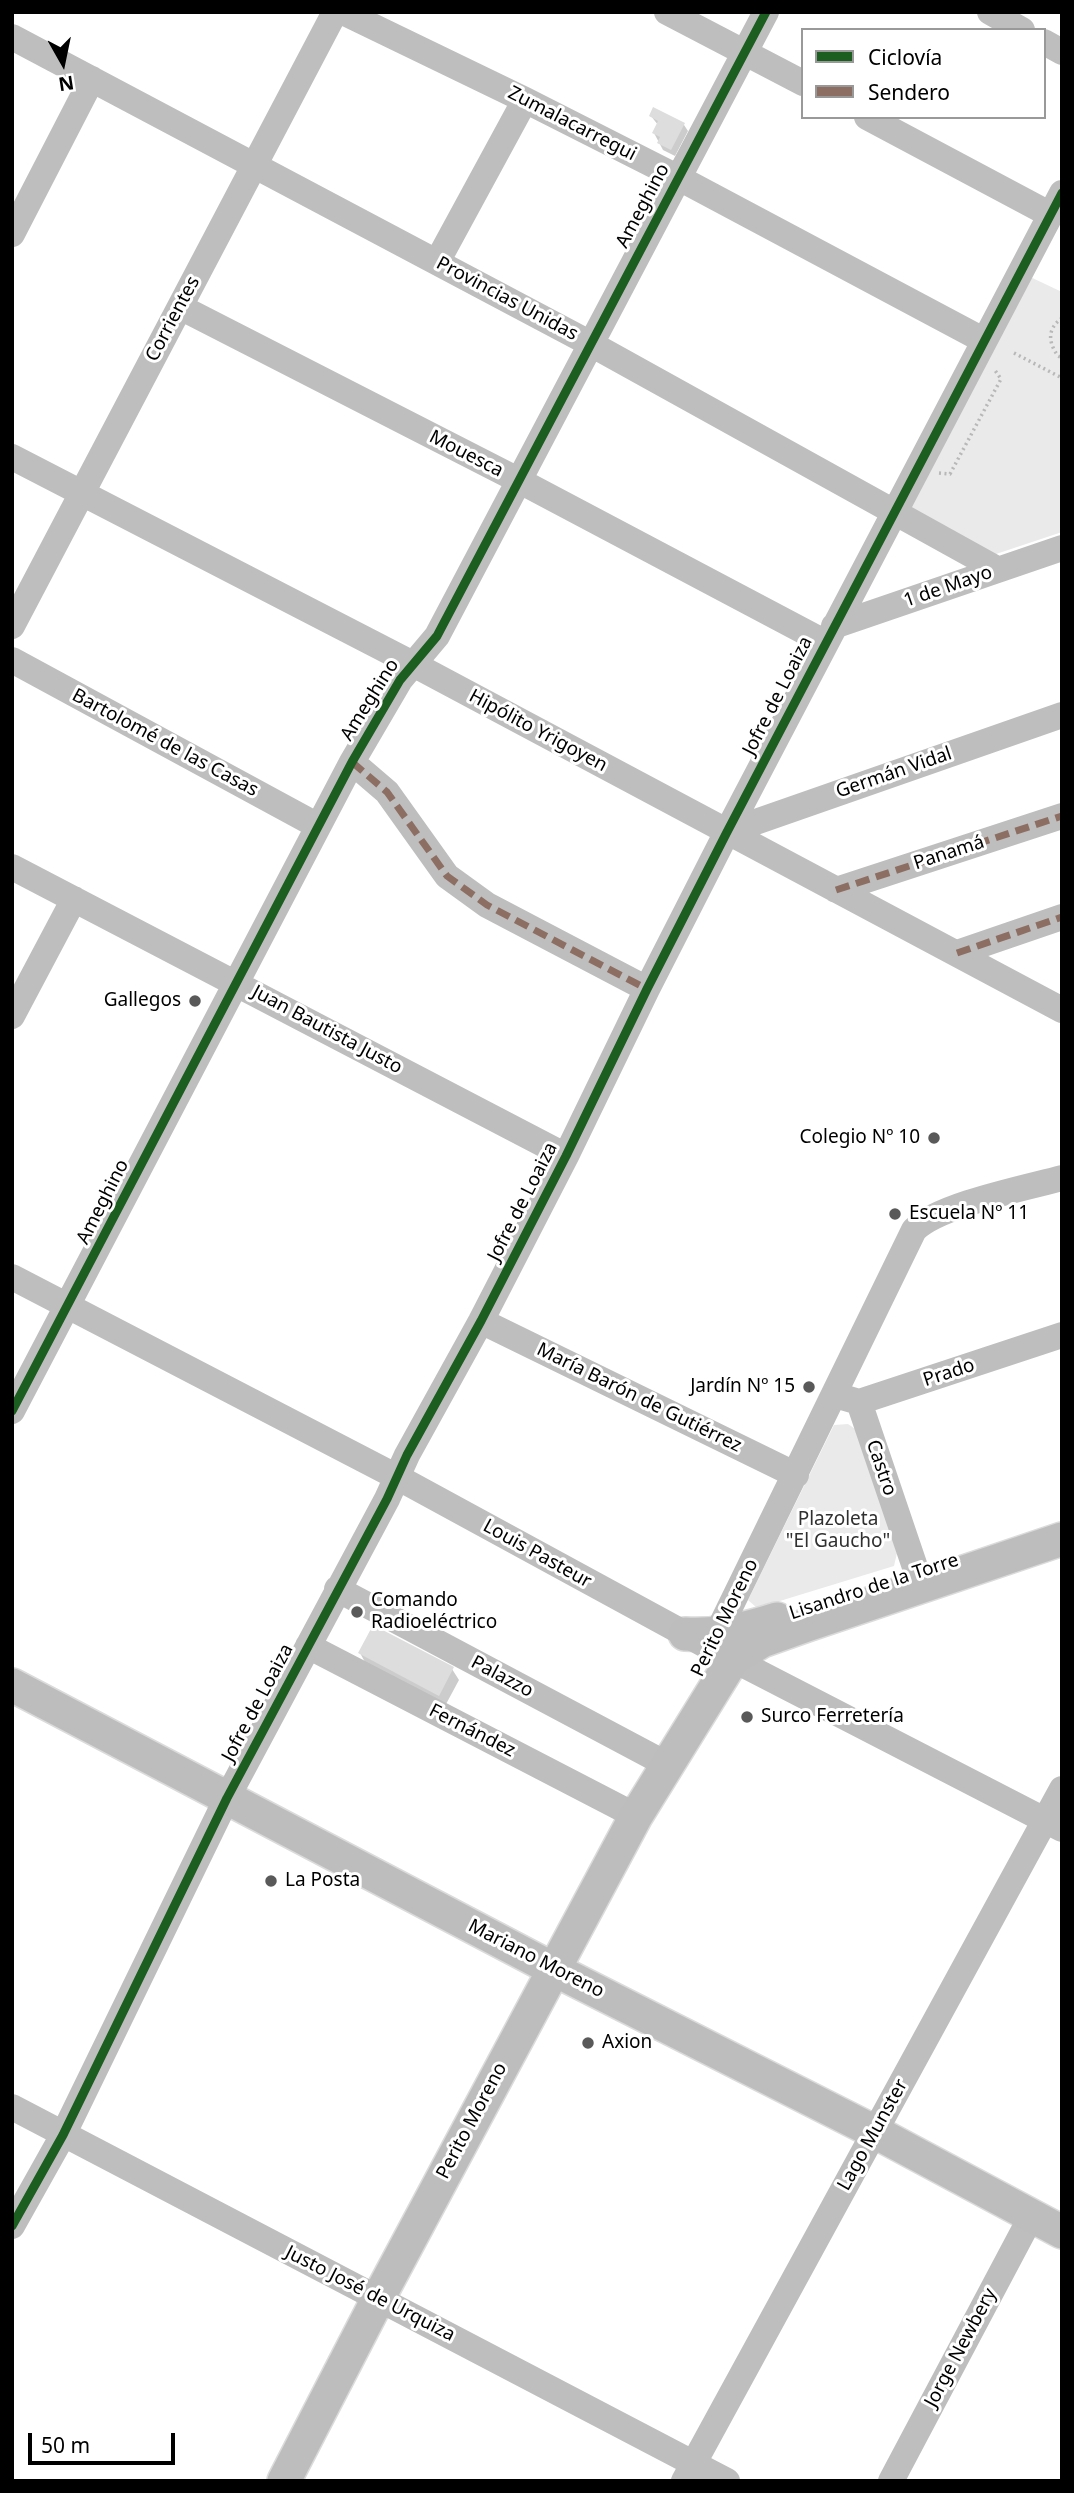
<!DOCTYPE html>
<html>
<head>
<meta charset="utf-8">
<style>
	body { margin:0 }
	#map { position:relative; width:1074px; height:2493px; overflow:hidden; background:#fff; font-family:"Noto Sans",sans-serif }
	canvas { display:block }
	.frame { position:absolute; inset:0; border:14px solid #000; pointer-events:none }
	.legend { position:absolute; left:801px; top:28px; width:245px; height:91px; box-sizing:border-box; background:#fff; border:2px solid #999; margin:0; padding:9px 12px; list-style:none; font-size:21px; color:#000 }
	.legend li { display:flex; align-items:center; gap:14px; height:35px }
	.legend b { width:35px; border:2px solid #999 }
	.north { position:absolute; left:28px; top:28px; width:70px; height:70px; -webkit-text-stroke:5px #fff; paint-order:stroke; rotate:171deg; font-size:19px; font-weight:700; line-height:28px; text-align:center; color:#000 }
	.north::after { content:''; display:block; margin:auto; width:24px; height:32px; background:#000; clip-path:polygon(50% 0,100% 100%,50% 72%,0 100%) }
	.scale { position:absolute; left:28px; top:2433px; width:147px; height:32px; box-sizing:border-box; border:4px solid #000; border-top:0; padding-left:9px; font-size:21px; line-height:24px; white-space:nowrap; color:#000; -webkit-text-stroke:5px #fff; paint-order:stroke }
</style>
</head>
<body>
<div id="map">
<canvas width="1074" height="2493"></canvas>
<div class="frame"></div>
<ul class="legend">
<li><b style="height:9px;background:#1b5e20"></b>Ciclovía</li>
<li><b style="height:9px;background:#8d6e63"></b>Sendero</li>
</ul>
<div class="north">N</div>
<div class="scale">50 m</div>
</div>
<script>
const context = document.querySelector('canvas').getContext('2d');
context.lineJoin = 'round';
function fill(path, color) { context.fillStyle = color; context.fill(path, 'evenodd'); }
function stroke(path, color, width, dash) { context.strokeStyle = color; context.lineWidth = width; context.lineCap = dash ? 'butt' : 'round'; context.setLineDash(dash || []); context.stroke(path); }
function drawText(font, color, halo, rows, align = 'center') {
  context.font = font + ' "Noto Sans",sans-serif'; context.lineWidth = 6; context.setLineDash([]); context.textBaseline = 'middle'; context.strokeStyle = halo; context.fillStyle = color; for (const [text, x, y, turn = 0] of rows) {
    context.save(); context.translate(x, y); context.rotate((+turn || 0) * Math.PI / 180); context.textAlign = isNaN(turn) ? turn : align; if (halo) context.strokeText(text, 0, 0); context.fillText(text, 0, 0); context.restore();
  }
}
fill(new Path2D(`
	M1026,275L1062,292V532L987,557L905,507Z
	M848,1424L858,1431L897,1553L894,1566L757,1608L748,1600L834,1425Z`), '#eaeaea');
fill(new Path2D(`
	M651,116L684,125L688,131L675,156L663,150L654,133L658,125Z
	M360,1653L452,1669L459,1680L445,1706L366,1664Z`), '#0003');
fill(new Path2D(`
	M653,107L685,123L671,150L657,143L660,137L652,133L658,121L649,116Z
	M373,1625L454,1667L439,1696L358,1653Z`), '#ddd');
const major = new Path2D(`
	M685,1634C717,1636 746,1629 777,1619
	M12,1685L553,1969L875,2132L1062,2232
	M284,2481L378,2299L636,1816L733,1659L762,1641L807,1625L1062,1539`);
stroke(major, '#dbdbdb', 36);
stroke(new Path2D(`
	M1062,318C1047,329 1048,342 1058,356L1062,358
	M1014,353L1062,378
	M939,473L950,474L1001,379L994,369`), '#b8b8b8', 3.5, [2, 3.5]);
stroke(new Path2D(`
	M343,12L525,100L677,177L983,340
	M667,12L803,83
	M990,12L1022,30
	M12,37L591,344L997,569
	M1044,42L1062,52
	M867,117L1051,215
	M12,234L92,79
	M437,262L525,100
	M180,307L518,480L826,643
	M12,457L413,664L1062,1010
	M12,626L335,12
	M834,626L1062,548
	M12,660L318,826
	M352,762L387,792L447,876L487,905L647,989
	M727,832L1062,715
	M12,867L566,1156
	M836,890L1062,816
	M957,953L1062,917
	M12,1016L74,899
	M12,1277L397,1477L711,1648L1062,1829
	M481,1321L796,1475
	M835,1395L859,1402L1062,1335
	M859,1402L917,1573
	M12,1411L352,762L400,680L437,636L766,12
	M337,1589L666,1764
	M308,1646L636,1816
	M711,1646L914,1230C939,1205 1025,1188 1062,1178
	M12,2107L727,2481
	M12,2226L63,2135L227,1798L387,1499L407,1455L481,1321L566,1156L647,989L727,832L1062,193
	M684,2481L1062,1789
	M891,2481L1032,2215`), '#bebebe', 26);
stroke(major, '#bdbdbd', 33);
stroke(new Path2D(`
	M352,762L387,792L447,876L487,905L647,989
	M836,890L1062,816
	M957,953L1062,917`), '#8d6e63', 7, [14, 7]);
stroke(new Path2D(`
	M12,1411L352,762L400,680L437,636L766,12
	M12,2226L63,2135L227,1798L387,1499L407,1455L481,1321L566,1156L647,989L727,832L1062,193`), '#1b5e20', 9);
for (const [x, y, r, color] of [
	[195,1001,7,"#595959"],
	[934,1138,7,"#595959"],
	[895,1214,7,"#595959"],
	[809,1387,7,"#595959"],
	[357,1612,7,"#595959"],
	[747,1717,7,"#595959"],
	[271,1881,7,"#595959"],
	[588,2043,7,"#595959"]
]) { const dot = new Path2D(); dot.arc(x, y, r, 0, 2 * Math.PI); context.fillStyle = color; context.fill(dot); stroke(dot, '#fff', 2.5); }
drawText('19px', '#000', '#fff', [
	["Zumalacarregui",572,124,27],
	["Ameghino",643,206,-62],
	["Provincias Unidas",507,299,28],
	["Corrientes",173,319,-62],
	["Mouesca",466,454,27],
	["1 de Mayo",948,587,-19],
	["Jofre de Loaiza",778,696,-63],
	["Ameghino",370,700,-58],
	["Hipólito Yrigoyen",538,731,28],
	["Bartolomé de las Casas",165,743,28],
	["Germán Vidal",894,773,-19],
	["Panamá",949,853,-18],
	["Juan Bautista Justo",327,1030,28],
	["Ameghino",103,1202,-63],
	["Jofre de Loaiza",523,1202,-63],
	["Prado",949,1373,-18],
	["María Barón de Gutiérrez",639,1398,26],
	["Castro",881,1468,71],
	["Louis Pasteur",537,1554,29],
	["Lisandro de la Torre",874,1587,-18],
	["Perito Moreno",725,1618,-64],
	["Palazzo",502,1677,28],
	["Jofre de Loaiza",258,1703,-62],
	["Fernández",472,1731,27],
	["Mariano Moreno",536,1959,27],
	["Perito Moreno",472,2121,-62],
	["Lago Munster",873,2135,-61],
	["Justo José de Urquiza",370,2294,27],
	["Jorge Newbery",961,2348,-62]
]);
drawText('19px', '#000', '#fff', [
	["Gallegos",181,1001,"right"],
	["Colegio Nº 10",920,1138,"right"],
	["Escuela Nº 11",909,1214],
	["Jardín Nº 15",795,1387,"right"],
	["Comando",371,1601],
	["Radioeléctrico",371,1623],
	["Surco Ferretería",761,1717],
	["La Posta",285,1881],
	["Axion",602,2043]
], 'left');
drawText('19px', '#303030', '#fff', [
	["Plazoleta",838,1520],
	["\"El Gaucho\"",838,1542]
]);
</script>
</body>
</html>
